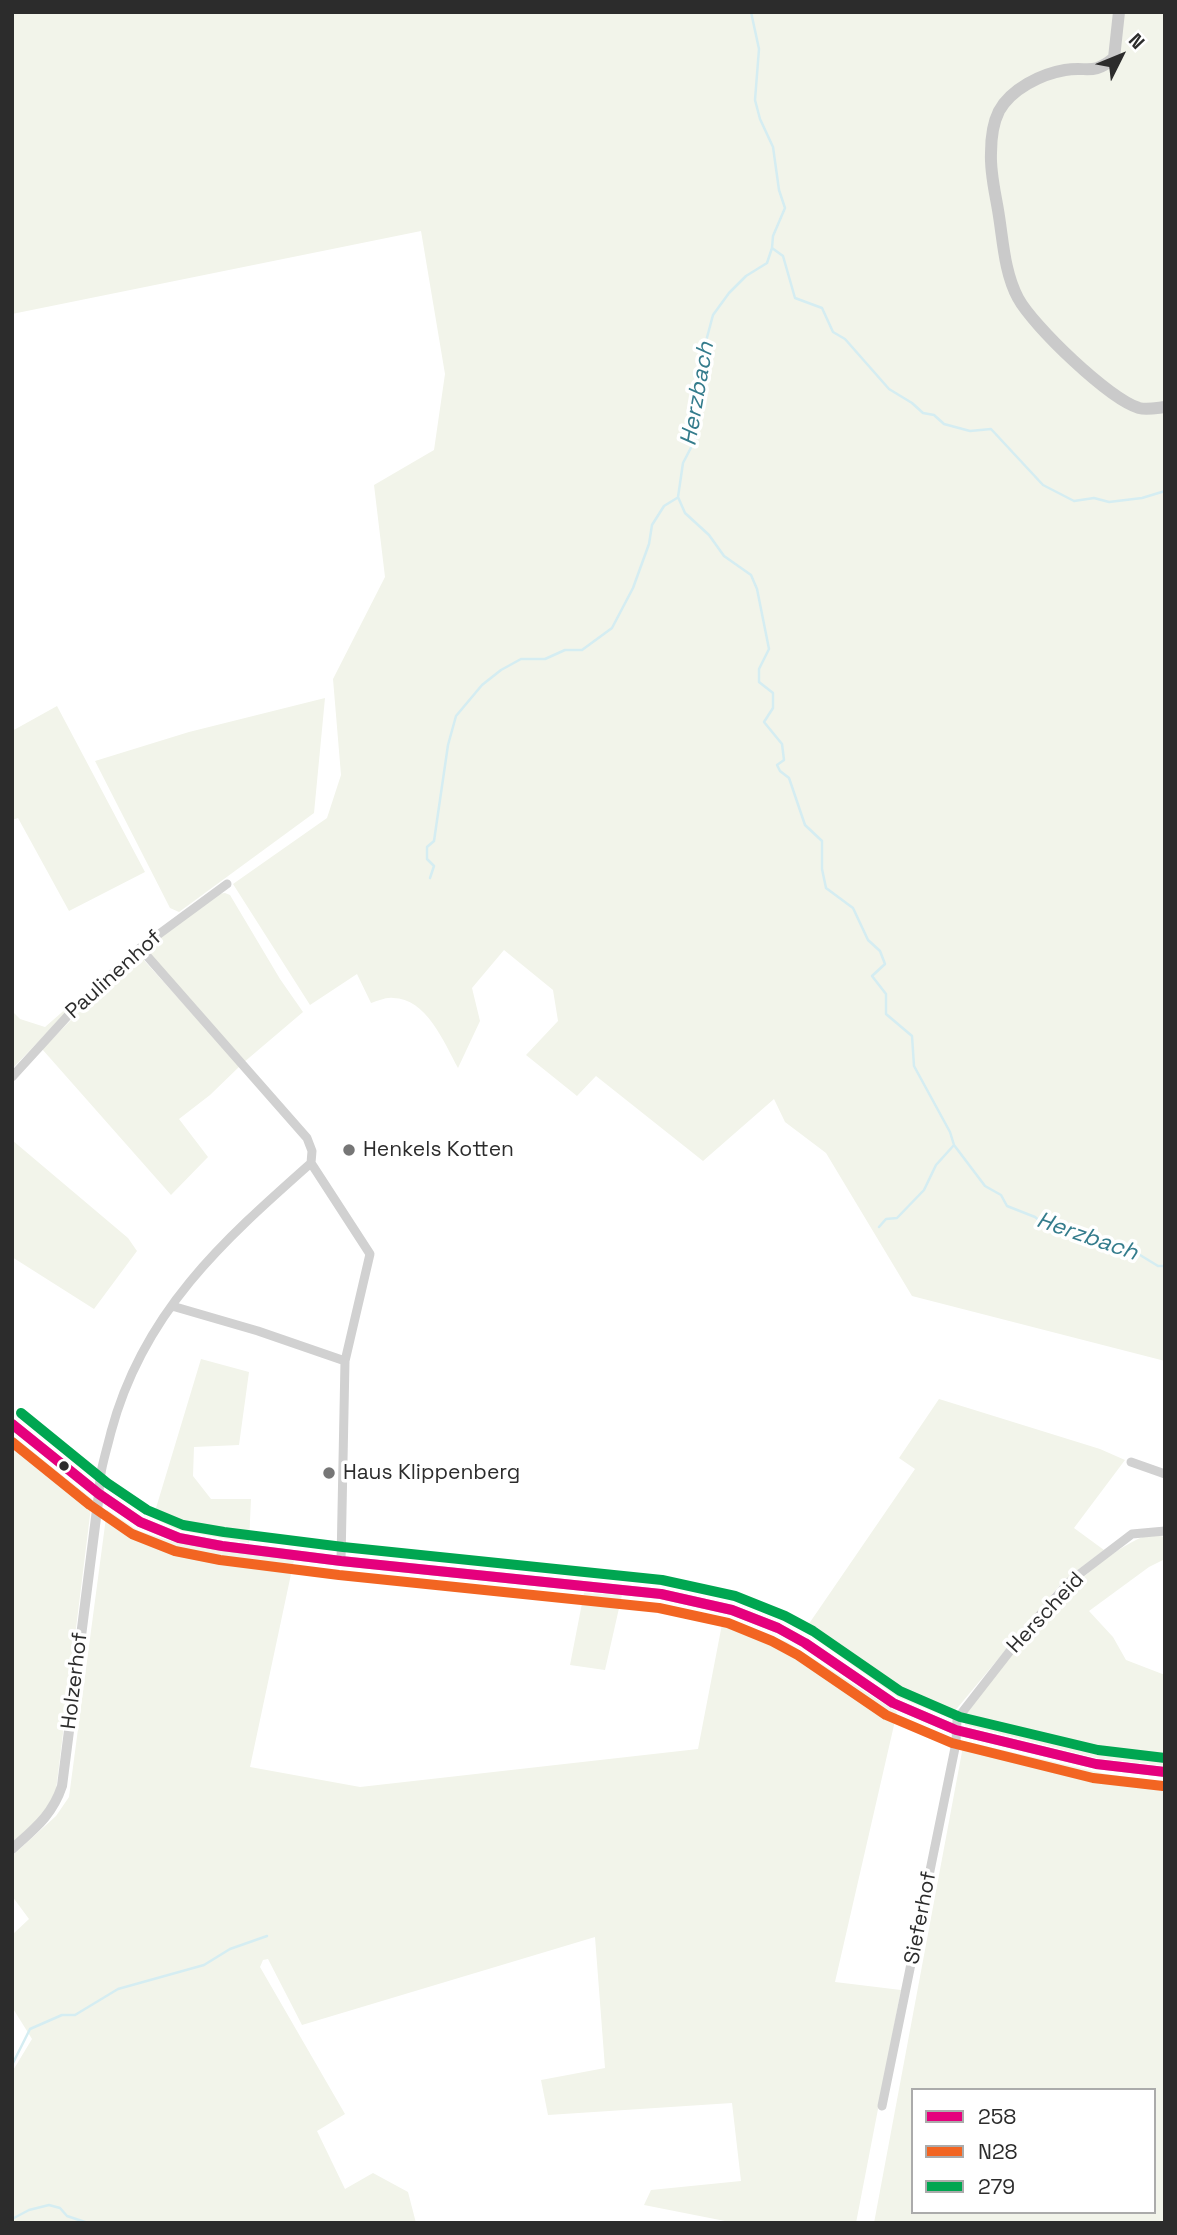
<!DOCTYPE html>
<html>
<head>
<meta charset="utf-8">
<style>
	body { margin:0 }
	#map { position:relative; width:1177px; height:2235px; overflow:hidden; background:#fff; font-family:"Space Grotesk",sans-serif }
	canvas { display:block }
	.frame { position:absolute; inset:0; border:14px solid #2c2c2c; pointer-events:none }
	.legend { position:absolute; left:911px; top:2088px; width:245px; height:126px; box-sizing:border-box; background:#fff; border:2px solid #ababab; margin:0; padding:9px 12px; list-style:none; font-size:21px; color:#2c2c2c }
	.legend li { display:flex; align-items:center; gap:14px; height:35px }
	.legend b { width:35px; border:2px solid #ababab }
	.north { position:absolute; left:1086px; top:21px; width:70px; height:70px; -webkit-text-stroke:5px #fff; paint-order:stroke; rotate:47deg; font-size:19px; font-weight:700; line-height:28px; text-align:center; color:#2c2c2c }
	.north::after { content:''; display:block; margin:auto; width:24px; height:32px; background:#2c2c2c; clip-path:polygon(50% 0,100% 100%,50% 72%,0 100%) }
</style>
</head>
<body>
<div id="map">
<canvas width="1177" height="2235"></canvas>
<div class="frame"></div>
<ul class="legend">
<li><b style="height:9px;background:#e5007d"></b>258</li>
<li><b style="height:9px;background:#f26522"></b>N28</li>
<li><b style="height:9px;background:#00a651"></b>279</li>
</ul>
<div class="north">N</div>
</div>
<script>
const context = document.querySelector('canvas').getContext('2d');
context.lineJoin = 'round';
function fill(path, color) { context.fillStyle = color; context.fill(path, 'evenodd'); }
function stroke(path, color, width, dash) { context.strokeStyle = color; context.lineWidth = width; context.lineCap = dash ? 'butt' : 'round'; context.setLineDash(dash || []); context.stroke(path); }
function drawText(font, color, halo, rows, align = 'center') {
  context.font = font + ' "Space Grotesk",sans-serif'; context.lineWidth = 7; context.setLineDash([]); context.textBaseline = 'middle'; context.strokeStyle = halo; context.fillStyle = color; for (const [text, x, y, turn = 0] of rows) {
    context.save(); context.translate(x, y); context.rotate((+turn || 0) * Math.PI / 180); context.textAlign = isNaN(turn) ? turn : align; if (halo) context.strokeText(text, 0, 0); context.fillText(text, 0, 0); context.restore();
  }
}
fill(new Path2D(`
	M12,12H1165V1361L912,1296L826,1153L785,1122L774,1099L703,1161L596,1076L577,1096L526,1055L558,1021L553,990L504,950L472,988L480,1021L458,1068C444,1042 426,998 393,998C386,997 378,1001 371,1003L357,974L310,1005L233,884L327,818L341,775L333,679L385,577L374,485L434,450L445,374L421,231L12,314Z
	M325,698L314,813L179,912L170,908L95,761L189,732Z
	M57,706L145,872L69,911L18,818L12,820V731Z
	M225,893L230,895L280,979L303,1012L243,1063L142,949L218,894Z
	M141,957L240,1066L210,1095L179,1119L208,1157L171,1195L42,1049L86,1005Z
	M92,986L12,1069V1011L20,1019L45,1027Z
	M12,1140L128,1238L137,1251L94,1309L12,1257Z
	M201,1359L249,1372L239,1445L194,1447L193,1476L211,1499H251L249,1543L178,1530L153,1518Z
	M939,1399L1100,1449L1125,1460L1074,1528L1104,1550L1063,1581L949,1718L898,1697L804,1631L915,1469L899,1458Z
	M12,1435L92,1499L56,1790L46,1812L12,1843Z
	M107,1510L139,1531L174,1542L294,1560L250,1767L360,1787L698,1749L723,1619L787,1642L897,1712L835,1982L901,1990L856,2223H735L644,2205L651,2190L741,2181L732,2103L548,2115L541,2080L605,2068L595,1937L302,2025L268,1959L263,1960L260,1967L345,2114L317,2131L345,2189L373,2173L408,2192L416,2223H12V2072L32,2039L12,2007V1935L29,1919L12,1896V1856L56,1816L69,1797Z
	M1150,1534L1165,1537V1559L1149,1567L1089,1611L1113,1637L1126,1660L1165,1675V1766L1096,1758L965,1725L963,1716C1010,1659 1080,1559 1150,1534Z
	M584,1593L622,1595L605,1670L570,1665Z
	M964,1741L1106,1774L1165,1782V2223H874ZM913,2090H1154V2212H913Z`), '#f2f4ea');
stroke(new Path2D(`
	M751,12L759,49L755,100L760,119L773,147L779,190L785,208L773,236L772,248L767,263L746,276L729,293L713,315L705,345L707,359L693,399L699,410L688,424L696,438L683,463L678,497L685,513L709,535L724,556L751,575L757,589L769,649L759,669V682L773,693V708L764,722L782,744L784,760L777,765L780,771L789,778L805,825L822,841V869L826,888L853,908L868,940L880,951L885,964L872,976L886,994V1014L912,1036L914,1066L950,1132L954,1145L985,1186L1001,1195L1007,1206L1035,1217L1045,1225H1060L1075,1233L1127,1247L1158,1266H1165
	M772,248L783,256L795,298L822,308L833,332L845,339L889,389L912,403L923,413L934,415L944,424L970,431L991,429L1043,485L1074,501L1094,498L1109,502L1142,498L1165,491
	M430,878L434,866L427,859V847L434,841L448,745L456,716L482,685L501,670L521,659H545L565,650H582L612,628L633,588L649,544L652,525L664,506L677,498
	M879,1227L886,1219L897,1218L924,1190L936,1165L954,1145
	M12,2065L30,2029L62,2015H75L118,1989L204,1965L230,1949L267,1936
	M12,2219L29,2210L49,2205L60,2208L67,2216L88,2223
	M113,2223H119`), '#d5edf2', 2.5);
stroke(new Path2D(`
	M140,948L307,1138L312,1151L311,1163L370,1254L345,1361L341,1561
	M12,1077L74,1009L140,948L227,884
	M172,1306L258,1331L345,1361
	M1131,1462L1165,1474
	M99,1494C99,1472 106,1453 111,1432C143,1312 223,1241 311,1163
	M882,2106L956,1743L957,1719L1024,1633L1069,1582L1132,1534L1165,1531`), '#d1d1d1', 9);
stroke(new Path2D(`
	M12,1424L99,1494L140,1522L179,1538L222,1546L341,1561L661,1594L732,1610L778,1628L805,1643L893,1703L956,1730L1096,1764L1165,1772
	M12,1849C34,1829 52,1816 62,1786L99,1494`), '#d1d1d1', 10);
stroke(new Path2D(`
	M1119,12L1114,58C1092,76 1088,66 1065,70C1041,74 1011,89 999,111C993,123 991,140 991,153C990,172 995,192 998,210C1003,239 1004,272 1018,298C1033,326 1109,399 1139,408C1147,410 1156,408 1165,407`), '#cacaca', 12);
stroke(new Path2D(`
	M12,1424L99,1494L140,1522L179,1538L222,1546L341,1561L661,1594L732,1610L778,1628L805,1643L893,1703L956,1730L1096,1764L1165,1772`), '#e5007d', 10);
stroke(new Path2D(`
	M12,1442L90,1505L132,1534L175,1551L220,1560L339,1575L659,1608L728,1623L772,1641L798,1655L886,1715L952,1743L1093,1778L1163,1786`), '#f26522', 10);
stroke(new Path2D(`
	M21,1413L107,1483L147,1510L183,1525L224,1532L343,1547L662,1580L735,1596L785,1616L813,1631L900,1691L960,1717L1098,1750L1165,1758`), '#00a651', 10);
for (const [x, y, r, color] of [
	[349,1150,7,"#767676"],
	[64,1466,6,"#2c2c2c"],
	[329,1473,7,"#767676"]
]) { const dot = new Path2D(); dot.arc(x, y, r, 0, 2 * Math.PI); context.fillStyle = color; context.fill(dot); stroke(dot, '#fff', 2.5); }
drawText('21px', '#2c2c2c', '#fff', [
	["Paulinenhof",114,975,-42],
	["Herscheid",1046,1613,-47],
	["Holzerhof",75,1681,-83],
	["Sieferhof",921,1918,-79]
]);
drawText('21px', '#2c2c2c', '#fff', [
	["Henkels Kotten",363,1150],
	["Haus Klippenberg",343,1473]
], 'left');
drawText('italic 23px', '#347c8c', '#fff', [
	["Herzbach",698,394,-80],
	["Herzbach",1087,1237,19]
]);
</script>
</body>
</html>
